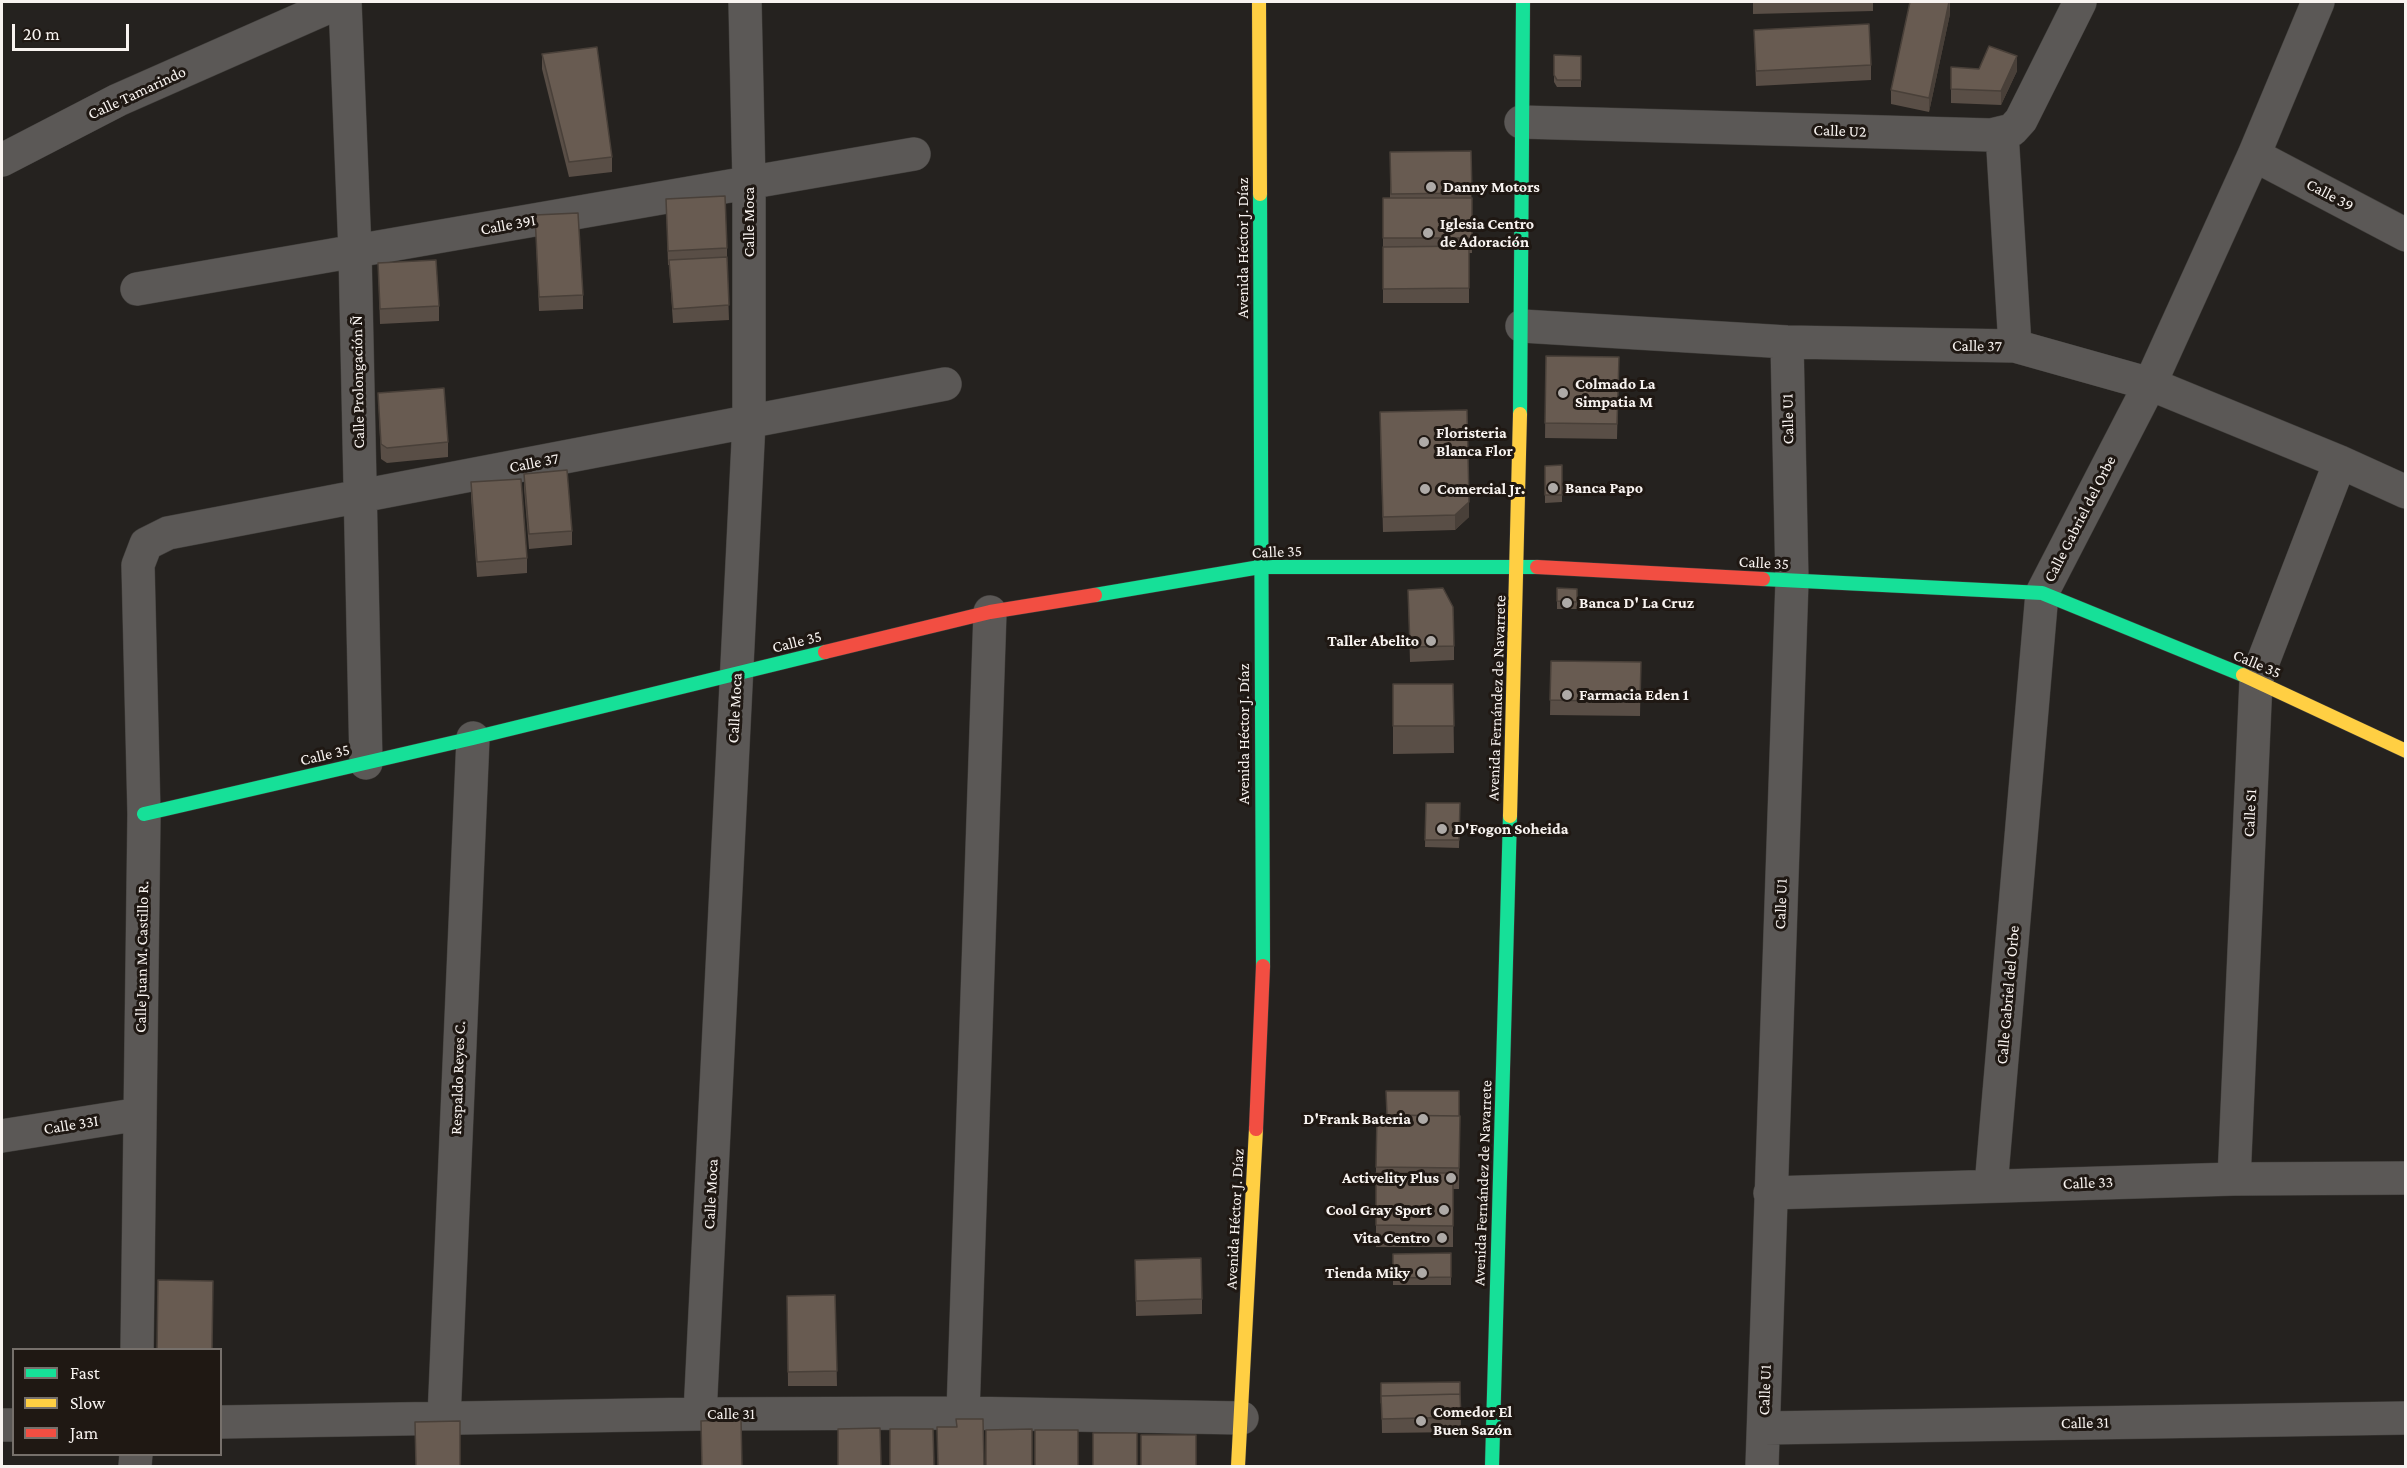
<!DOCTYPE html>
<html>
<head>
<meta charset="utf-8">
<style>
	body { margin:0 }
	#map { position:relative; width:2407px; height:1468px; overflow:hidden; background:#25221f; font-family:"Crimson Pro",serif }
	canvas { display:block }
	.frame { position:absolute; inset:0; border:3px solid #f8f3f0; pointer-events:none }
	.legend { position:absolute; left:12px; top:1348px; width:210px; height:108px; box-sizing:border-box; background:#1f1813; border:2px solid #76706b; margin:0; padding:8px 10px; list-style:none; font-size:18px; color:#f8f3f0 }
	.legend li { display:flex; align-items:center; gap:12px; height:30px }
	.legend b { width:30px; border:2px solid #76706b }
	.scale { position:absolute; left:12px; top:24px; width:117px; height:27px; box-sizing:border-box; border:3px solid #f8f3f0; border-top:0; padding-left:8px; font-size:18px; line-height:21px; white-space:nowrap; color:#f8f3f0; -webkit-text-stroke:4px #1f1813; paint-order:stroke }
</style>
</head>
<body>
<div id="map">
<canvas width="2407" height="1468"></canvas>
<div class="frame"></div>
<ul class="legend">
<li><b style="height:8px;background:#16e098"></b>Fast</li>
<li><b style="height:8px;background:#ffcf43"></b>Slow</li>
<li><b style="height:8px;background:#f24e42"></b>Jam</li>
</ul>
<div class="scale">20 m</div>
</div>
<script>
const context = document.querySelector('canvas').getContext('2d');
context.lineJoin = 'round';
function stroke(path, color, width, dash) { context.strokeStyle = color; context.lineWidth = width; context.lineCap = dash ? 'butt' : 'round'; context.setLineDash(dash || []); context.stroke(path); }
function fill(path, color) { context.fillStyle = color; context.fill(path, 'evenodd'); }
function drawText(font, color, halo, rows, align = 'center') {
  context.font = font + ' "Crimson Pro",serif'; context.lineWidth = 6; context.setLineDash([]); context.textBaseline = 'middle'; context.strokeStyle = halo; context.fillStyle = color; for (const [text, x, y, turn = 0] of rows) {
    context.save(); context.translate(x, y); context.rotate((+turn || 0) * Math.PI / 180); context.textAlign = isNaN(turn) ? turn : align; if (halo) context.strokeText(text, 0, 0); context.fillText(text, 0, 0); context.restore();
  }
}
const street = new Path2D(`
	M345,2L355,251L366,763
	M1521,122L1991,135L2012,130L2021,120L2080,2
	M2002,133L2015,346
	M2254,155L2406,235
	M2,160L118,100L340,2
	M137,289L914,154
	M1522,326L1787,342L2015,346L2150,384L2340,462L2406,492
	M2,1136L140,1114
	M2234,1179L2256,680L2340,462
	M1991,1186L2042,593L2150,384L2254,155L2318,2
	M1770,1193L2234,1179L2406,1178
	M137,1350L144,814L138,565L146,544L168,533L945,384
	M963,1413L990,612
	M700,1414L749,422V183L745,2
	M444,1418L473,738
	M220,1422L700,1414L963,1413L1242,1418
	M2,1425H14
	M1764,1428L2406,1418
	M135,1466L136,1454
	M1762,1466L1792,581L1787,342`);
const fast = new Path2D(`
	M1260,194L1263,966
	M1520,414L1523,2
	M1763,579L2042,593L2243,675
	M1095,595L1260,567H1537
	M144,814L473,738L825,652
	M1492,1466L1510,816`);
const slow = new Path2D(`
	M1259,2L1260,194
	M2243,675L2406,751
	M1510,816L1520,414
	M1238,1466L1256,1129`);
const jam = new Path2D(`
	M1537,567L1763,579
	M825,652L990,612L1095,595
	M1256,1129L1263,966`);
stroke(street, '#403e3b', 34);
stroke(fast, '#403e3b', 15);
stroke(slow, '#403e3b', 15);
stroke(jam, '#403e3b', 15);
stroke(street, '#5b5856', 33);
stroke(fast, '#16e098', 14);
stroke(slow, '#ffcf43', 14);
stroke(jam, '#f24e42', 14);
fill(new Path2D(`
	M1753,2H1873V11L1753,14Z
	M1950,2V14L1929,112L1891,104V90Z
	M1754,30L1871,65V80L1756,86Z
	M542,54L612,157V172L569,177L542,69Z
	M1554,55L1581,56V87H1557L1554,82Z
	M1951,67L1979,69L2017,71L2001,105L1951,103Z
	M1471,151L1472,253H1469V303H1383V198H1390V152Z
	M666,199L727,248V262L729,320L673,323L669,265H668Z
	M535,215L583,295V309L539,311Z
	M378,263L439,306V321L380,324Z
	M1546,356L1619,357L1617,439L1545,438Z
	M378,393L448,442V457L387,463L381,459Z
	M1380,427L1469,517L1455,530L1383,532Z
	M1562,465V502L1545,503V466Z
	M524,474L572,531V545L529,549L524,488Z
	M471,482L527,558V573L477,577L471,497Z
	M1557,588L1577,589V609H1557Z
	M1408,590L1454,646V660L1410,662Z
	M1551,661L1641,662L1640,716L1550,715Z
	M1393,684H1453L1454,753L1393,754Z
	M1426,803H1460L1459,848L1425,847Z
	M1459,1116H1460L1459,1189H1453V1247H1376V1167Z
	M1451,1253V1285H1393V1254Z
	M1135,1260L1202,1299V1314L1136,1316Z
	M835,1295L837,1386H788L787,1296Z
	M1460,1382L1461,1432L1382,1433L1381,1383Z`), '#594e46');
fill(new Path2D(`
	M1949,2L1950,14L1929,112V98Z
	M2017,56V71L2001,105V91Z
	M1469,502V517L1455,530V515Z`), '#494039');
const building = new Path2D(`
	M1910,2H1949L1929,98L1891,90Z
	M1869,24L1871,65L1756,71L1754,30Z
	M1989,46L2017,56L2001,91L1951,89V67L1979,69Z
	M597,47L612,157L569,162L542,54Z
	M1554,55L1581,56V80H1557L1554,75Z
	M1471,151L1472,193L1391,194L1390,152Z
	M725,196L727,248L668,251L666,199Z
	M1383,198H1472V238H1383Z
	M578,213L583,295L539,297L535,215Z
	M1469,246V288L1383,289V247Z
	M727,257L729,305L673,309L669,260Z
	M436,260L439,306L380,309L378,263Z
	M1546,356L1619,357L1617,424L1545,423Z
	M444,388L448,442L387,448L381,444L378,393Z
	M1467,410L1469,502L1455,515L1383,517L1380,412Z
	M1562,465V495H1545V466Z
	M567,470L572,531L529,534L524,474Z
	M521,479L527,558L477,562L471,482Z
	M1443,588L1453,607L1454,646L1410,647L1408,590Z
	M1557,588L1577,589V602L1557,601Z
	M1551,661L1641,662L1640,702L1550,700Z
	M1393,684H1453L1454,726H1393Z
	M1426,803H1460L1459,840H1425Z
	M1386,1091H1459V1116L1387,1115Z
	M1377,1115L1460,1116L1459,1168L1376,1167Z
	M1376,1173H1453V1226L1376,1225Z
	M1451,1253V1277L1393,1278V1254Z
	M1201,1258L1202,1299L1136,1301L1135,1260Z
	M158,1280L213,1281L212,1350H157Z
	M835,1295L837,1371L788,1372L787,1296Z
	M1460,1382V1394L1381,1396V1403V1383Z
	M1460,1394L1461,1417L1382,1419L1381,1396Z
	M741,1419L742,1467H702L701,1421Z
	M956,1419H983L984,1467H938L937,1427H957Z
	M460,1421V1467H416L415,1422Z
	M880,1428L881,1467H838V1429Z
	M890,1429H933L934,1467H890Z
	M1032,1429V1467H986V1430Z
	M1035,1430H1078V1467H1035Z
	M1093,1433H1137V1467H1093Z
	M1141,1435H1196V1467H1141Z`);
fill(building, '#685b51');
stroke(building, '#494039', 1.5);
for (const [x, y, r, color] of [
	[1431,187,6,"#aeaaa7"],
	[1428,233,6,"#aeaaa7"],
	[1563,393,6,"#aeaaa7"],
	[1424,442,6,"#aeaaa7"],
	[1553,488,6,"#aeaaa7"],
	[1425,489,6,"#aeaaa7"],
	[1567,603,6,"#aeaaa7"],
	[1431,641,6,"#aeaaa7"],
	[1567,695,6,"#aeaaa7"],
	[1442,829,6,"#aeaaa7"],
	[1423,1119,6,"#aeaaa7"],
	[1451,1178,6,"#aeaaa7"],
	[1444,1210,6,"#aeaaa7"],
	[1442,1238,6,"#aeaaa7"],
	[1422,1273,6,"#aeaaa7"],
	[1421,1421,6,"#aeaaa7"]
]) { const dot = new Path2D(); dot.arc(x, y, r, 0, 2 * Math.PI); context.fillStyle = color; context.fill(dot); stroke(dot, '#1f1813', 2); }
drawText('16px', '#f8f3f0', '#1f1813', [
	["Calle Tamarindo",137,93,-25],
	["Calle U2",1840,131,2],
	["Calle 39",2330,195,28],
	["Calle Moca",749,222,-90],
	["Calle 39I",508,225,-10],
	["Avenida Héctor J. Díaz",1243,248,-90],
	["Calle 37",1977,346,1],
	["Calle Prolongación Ñ",358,382,-91],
	["Calle U1",1788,419,-91],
	["Calle 37",534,463,-11],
	["Calle Gabriel del Orbe",2080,519,-63],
	["Calle 35",1277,552,-2],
	["Calle 35",1764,563,3],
	["Calle 35",797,642,-14],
	["Calle 35",2257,664,23],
	["Avenida Fernández de Navarrete",1497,698,-88],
	["Calle Moca",735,708,-87],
	["Avenida Héctor J. Díaz",1244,734,-90],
	["Calle 35",325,755,-13],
	["Calle S1",2250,813,-87],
	["Calle U1",1781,904,-88],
	["Calle Juan M. Castillo R.",142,957,-89],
	["Calle Gabriel del Orbe",2008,995,-85],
	["Respaldo Reyes C.",458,1078,-88],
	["Calle 33I",71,1125,-9],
	["Avenida Fernández de Navarrete",1483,1183,-88],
	["Calle 33",2088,1183,-2],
	["Calle Moca",711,1194,-87],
	["Avenida Héctor J. Díaz",1235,1219,-87],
	["Calle U1",1765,1390,-88],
	["Calle 31",731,1414],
	["Calle 31",2085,1423,-1]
]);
drawText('bold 16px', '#f8f3f0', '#1f1813', [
	["Danny Motors",1443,187],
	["Iglesia Centro",1440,224],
	["de Adoración",1440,242],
	["Colmado La",1575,384],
	["Simpatia M",1575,402],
	["Floristeria",1436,433],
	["Blanca Flor",1436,451],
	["Banca Papo",1565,488],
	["Comercial Jr.",1437,489],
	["Banca D' La Cruz",1579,603],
	["Taller Abelito",1419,641,"right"],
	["Farmacia Eden 1",1579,695],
	["D'Fogon Soheida",1454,829],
	["D'Frank Bateria",1411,1119,"right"],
	["Activelity Plus",1439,1178,"right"],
	["Cool Gray Sport",1432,1210,"right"],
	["Vita Centro",1430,1238,"right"],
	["Tienda Miky",1410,1273,"right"],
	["Comedor El",1433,1412],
	["Buen Sazón",1433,1430]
], 'left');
</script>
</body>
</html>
